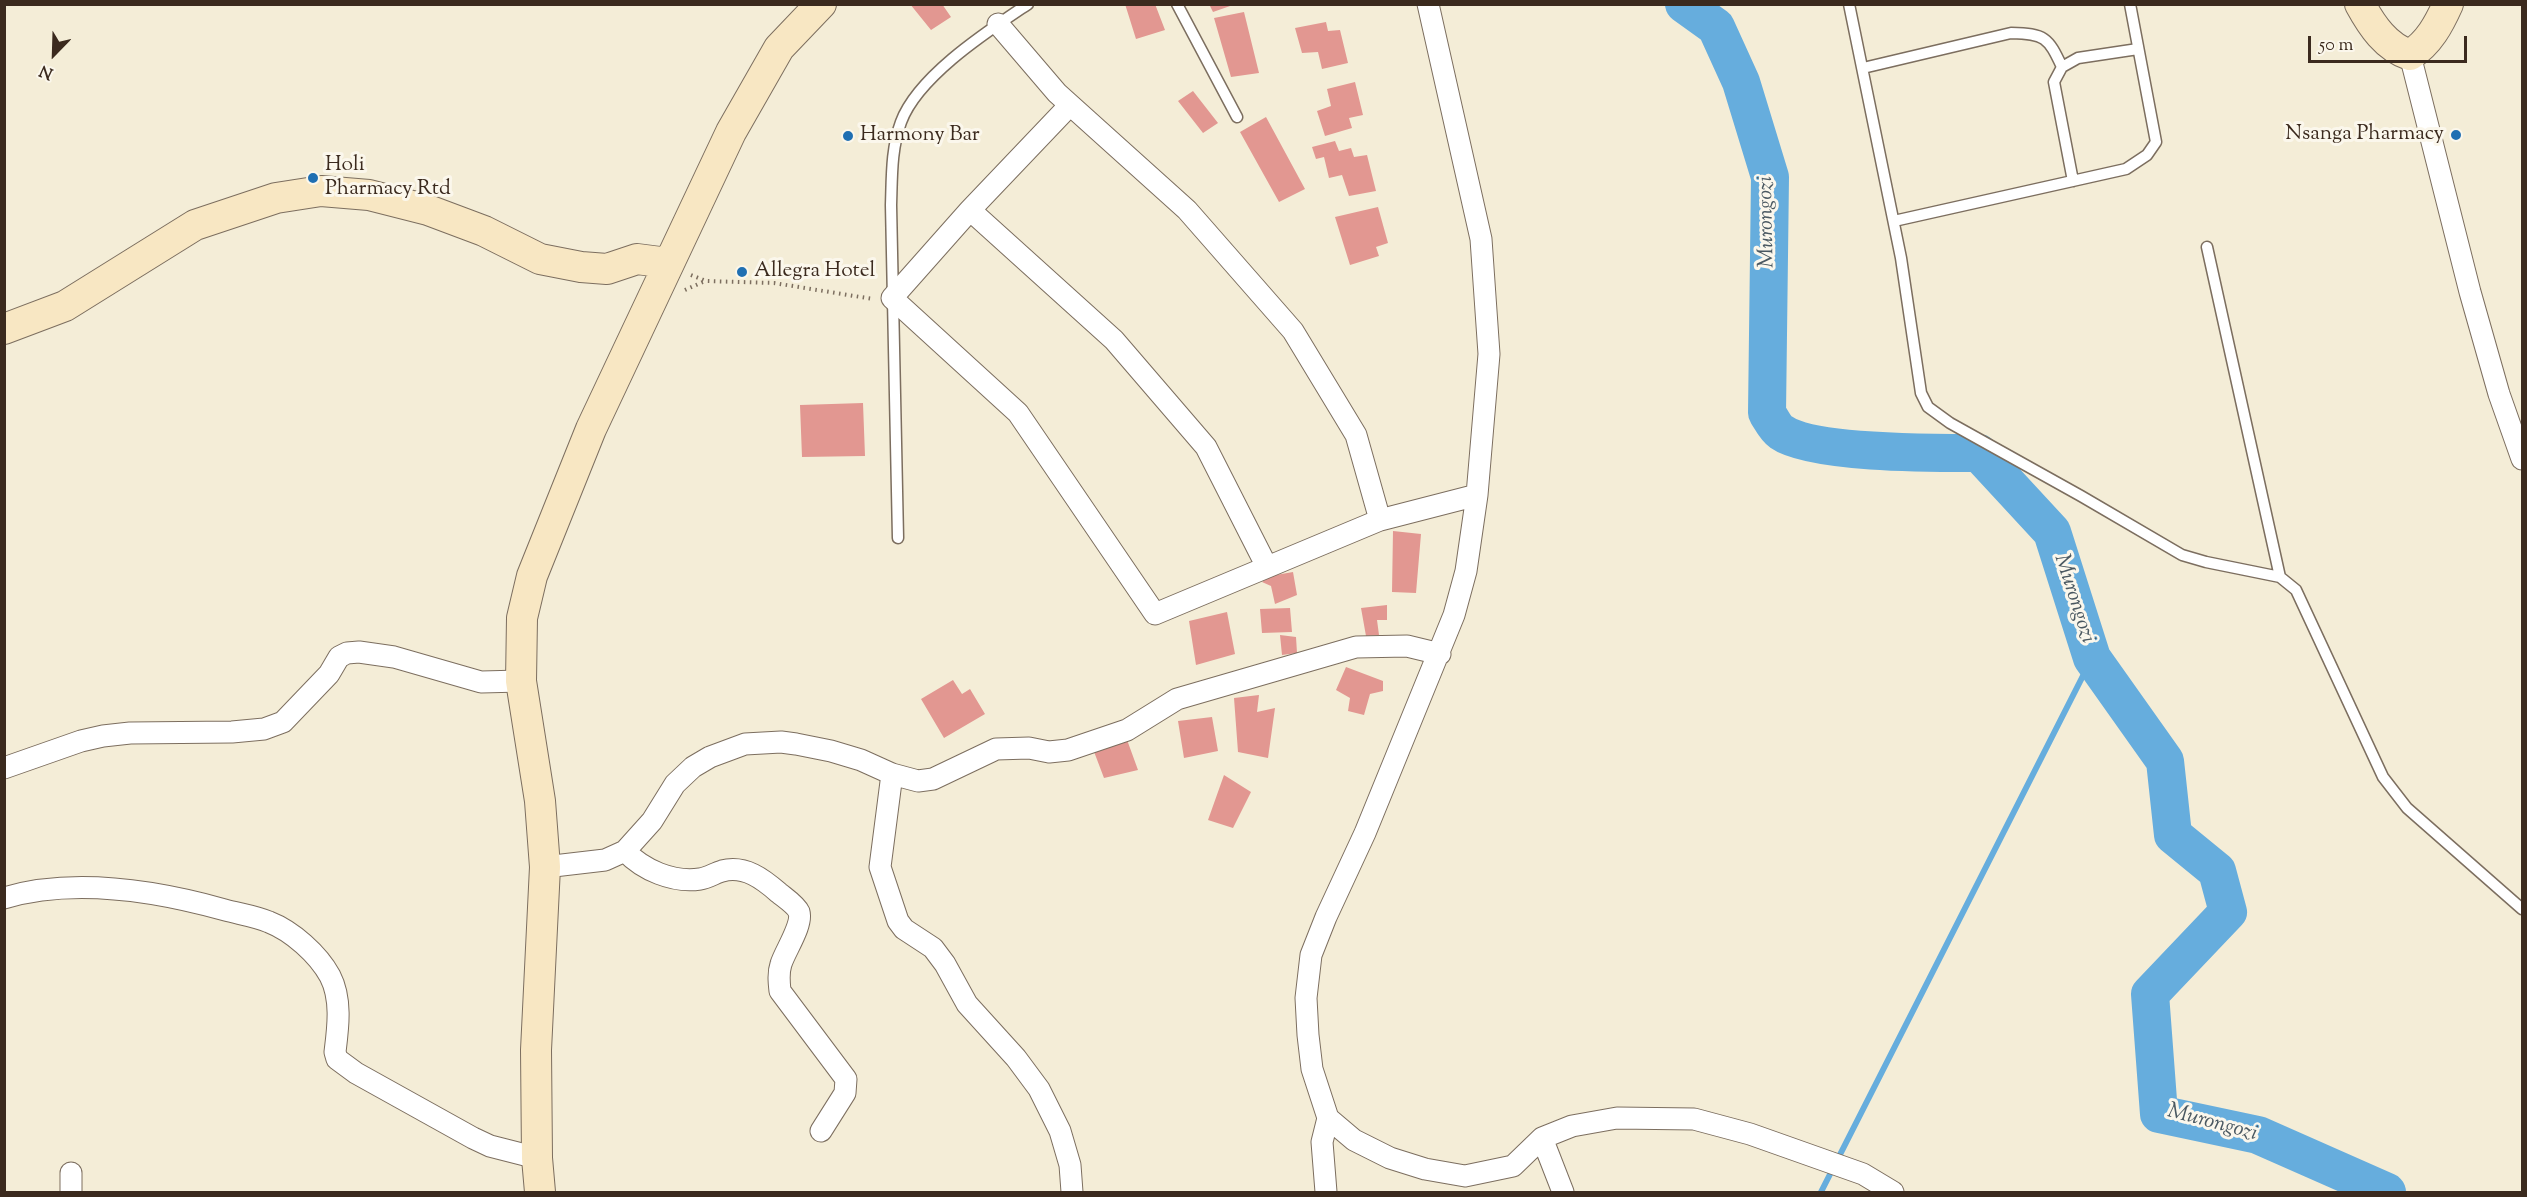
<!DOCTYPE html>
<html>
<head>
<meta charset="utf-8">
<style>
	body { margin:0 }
	#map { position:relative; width:2527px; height:1197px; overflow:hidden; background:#f4edd7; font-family:"Sorts Mill Goudy",serif }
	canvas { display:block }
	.frame { position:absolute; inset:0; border:6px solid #3b2a1e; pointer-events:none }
	.north { position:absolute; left:24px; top:24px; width:60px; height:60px; -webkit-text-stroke:4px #fbf7ec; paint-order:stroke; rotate:203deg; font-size:16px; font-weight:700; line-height:24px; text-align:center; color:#3b2a1e }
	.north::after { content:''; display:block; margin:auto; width:21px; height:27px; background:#3b2a1e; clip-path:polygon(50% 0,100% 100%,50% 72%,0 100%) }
	.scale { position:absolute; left:2308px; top:36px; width:159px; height:27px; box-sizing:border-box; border:3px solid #3b2a1e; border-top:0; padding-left:8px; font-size:18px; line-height:21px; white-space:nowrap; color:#3b2a1e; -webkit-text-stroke:4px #fbf7ec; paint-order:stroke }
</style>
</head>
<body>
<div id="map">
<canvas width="2527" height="1197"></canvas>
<div class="frame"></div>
<div class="north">N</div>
<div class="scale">50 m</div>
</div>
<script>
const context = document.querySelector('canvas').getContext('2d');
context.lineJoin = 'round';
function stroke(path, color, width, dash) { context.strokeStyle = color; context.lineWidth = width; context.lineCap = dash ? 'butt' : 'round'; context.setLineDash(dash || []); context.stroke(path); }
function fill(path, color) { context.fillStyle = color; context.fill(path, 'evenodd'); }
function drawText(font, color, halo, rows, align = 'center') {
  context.font = font + ' "Sorts Mill Goudy",serif'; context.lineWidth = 6; context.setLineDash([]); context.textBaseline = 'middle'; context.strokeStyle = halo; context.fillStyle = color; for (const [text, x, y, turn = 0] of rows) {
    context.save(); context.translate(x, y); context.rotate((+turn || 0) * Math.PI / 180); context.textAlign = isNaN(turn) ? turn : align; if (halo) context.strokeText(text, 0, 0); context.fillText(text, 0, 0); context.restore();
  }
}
stroke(new Path2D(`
	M1821,1192L2092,658`), '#66addd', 6);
stroke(new Path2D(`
	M1684,4L1716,27L1741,82L1770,177L1767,413C1771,419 1775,428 1781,432C1812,454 1937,453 1979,453L2052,532L2092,658L2165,761L2173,835L2217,871L2228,912L2150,994L2159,1114L2258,1135L2387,1192`), '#66addd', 38);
fill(new Path2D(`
	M910,4H942L951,17L931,30Z
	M1125,4H1155L1165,30L1136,39Z
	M1209,4H1233V5L1213,12Z
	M1244,12L1259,73L1231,77L1214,18Z
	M1326,22L1328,31L1340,30L1348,63L1322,69L1318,52L1302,53L1295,28Z
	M1355,82L1363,115L1349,118L1352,128L1325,136L1317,111L1331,106L1327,89Z
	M1193,91L1218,123L1203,133L1178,101Z
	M1266,117L1305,189L1279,202L1240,132Z
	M1335,141L1339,151L1351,148L1354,157L1367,155L1376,191L1349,196L1342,175L1329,178L1324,157L1316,159L1312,147Z
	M1378,207L1388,243L1376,247L1379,256L1350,265L1335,217Z
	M863,403L865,456L802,457L800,405Z
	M1393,531L1421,534L1416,593L1392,592Z
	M1293,572L1297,595L1275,604L1271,586L1262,582L1270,576Z
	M1387,605V620H1377L1379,635L1366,636L1361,608Z
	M1290,608L1292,632L1262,633L1260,609Z
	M1227,612L1235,654L1196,665L1189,621Z
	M1280,635L1296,637L1297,653L1282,655Z
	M1346,667L1383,681V691L1370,694L1364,715L1348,711L1350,698L1336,690Z
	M953,680L962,694L970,689L985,714L944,738L921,699Z
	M1259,695L1257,712L1275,708L1268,758L1238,752L1234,698Z
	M1212,717L1218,751L1184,758L1178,721Z
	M1126,737L1138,770L1104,778L1093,749Z
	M1224,775L1251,792L1233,828L1208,820Z`), '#e29791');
const lane = new Path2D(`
	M1177,4L1237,117
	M1849,4L1901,258L1921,393L1928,407L1950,423L2081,496L2182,555L2206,562L2280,577L2296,590L2383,777L2407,808L2522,909
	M1863,68L2011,33C2045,34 2048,37 2062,67
	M2073,181L2054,82L2062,67L2078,58L2138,49
	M1894,221L2126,169L2147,155L2156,142L2130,4
	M2207,247L2280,577
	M898,538L891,205C892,177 891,149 901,122C918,76 988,31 1028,4`);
const street = new Path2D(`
	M1428,4L1481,239L1489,354L1477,495L1466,571L1454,615L1365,833L1326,917L1311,955L1306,998L1308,1035L1312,1069L1328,1118L1354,1140L1390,1158L1425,1169L1465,1176L1513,1166L1542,1138L1572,1126L1617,1118L1694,1119L1750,1134L1863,1174L1893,1192
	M998,24L1057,93L1187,210L1293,331L1356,435L1380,520
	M2410,55L2470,292L2499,394L2522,459
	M1070,105L970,210L892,298L1018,413L1155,614L1380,520L1477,495
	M970,210L1114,340L1206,447L1267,567
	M4,768L81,741L103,736L130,733L232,732L264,729L283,722L329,674L339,657L347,653L359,652L394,657L481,682L521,681
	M892,774L880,867L898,921L904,929L933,948L945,964L967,1004L1016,1058L1039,1089L1060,1131L1070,1165L1072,1192
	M625,851C643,870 673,883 700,879C708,878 715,873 722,871C745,865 763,879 779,893C785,898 796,905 799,912C803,925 785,951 781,964C778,973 779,982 780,991L846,1079L845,1093L821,1131
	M545,867L605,860L625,851L652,821L675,784L693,767L710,757L745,744L781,742L796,744L831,751L861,760L892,774L918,781L933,779L996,749L1029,748L1049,752L1068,750L1127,730L1177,699L1356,647L1407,646L1440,654
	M4,898C74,877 157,891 225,910C240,914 255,916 269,922C292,931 318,954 330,976C342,999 338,1028 335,1052L337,1059L356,1073L473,1138L490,1146L537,1158
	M1542,1138L1563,1192
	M71,1192V1173
	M1326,1192L1322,1142L1328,1118`);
const secondary = new Path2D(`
	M2360,4C2372,26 2386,47 2410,55C2429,43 2439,24 2448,4
	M4,329L65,306L195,225L276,198L321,191L369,195L428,210L484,231L540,259L581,267L607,269L637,259L668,263
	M540,1192L537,1158L536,1050L545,867L540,801L521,681L522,618L532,576L591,429L731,132L779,48L821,4`);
stroke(lane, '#7c6e5f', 13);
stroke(street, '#7c6e5f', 23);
stroke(secondary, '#7c6e5f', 32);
stroke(new Path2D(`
	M691,275L706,281L774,283L873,299
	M685,290L705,281`), '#7c6e5f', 4, [1.5, 4.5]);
stroke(lane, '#fff', 10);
stroke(street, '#fff', 21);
stroke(secondary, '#f8e7c3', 30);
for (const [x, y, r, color] of [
	[2456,135,6,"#1f6fb2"],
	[848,136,6,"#1f6fb2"],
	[313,178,6,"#1f6fb2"],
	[742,272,6,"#1f6fb2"]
]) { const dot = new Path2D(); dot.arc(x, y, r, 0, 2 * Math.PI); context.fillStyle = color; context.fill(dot); stroke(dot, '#fbf7ec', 2); }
drawText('21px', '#3b2a1e', '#fbf7ec', [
	["Nsanga Pharmacy",2444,135,"right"],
	["Harmony Bar",860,136],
	["Holi",325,166],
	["Pharmacy Rtd",325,190],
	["Allegra Hotel",754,272]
], 'left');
drawText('italic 22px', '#4a5861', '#fbf7ec', [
	["Murongozi",1768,222,-91],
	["Murongozi",2073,599,72],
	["Murongozi",2212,1124,15]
]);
</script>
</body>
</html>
